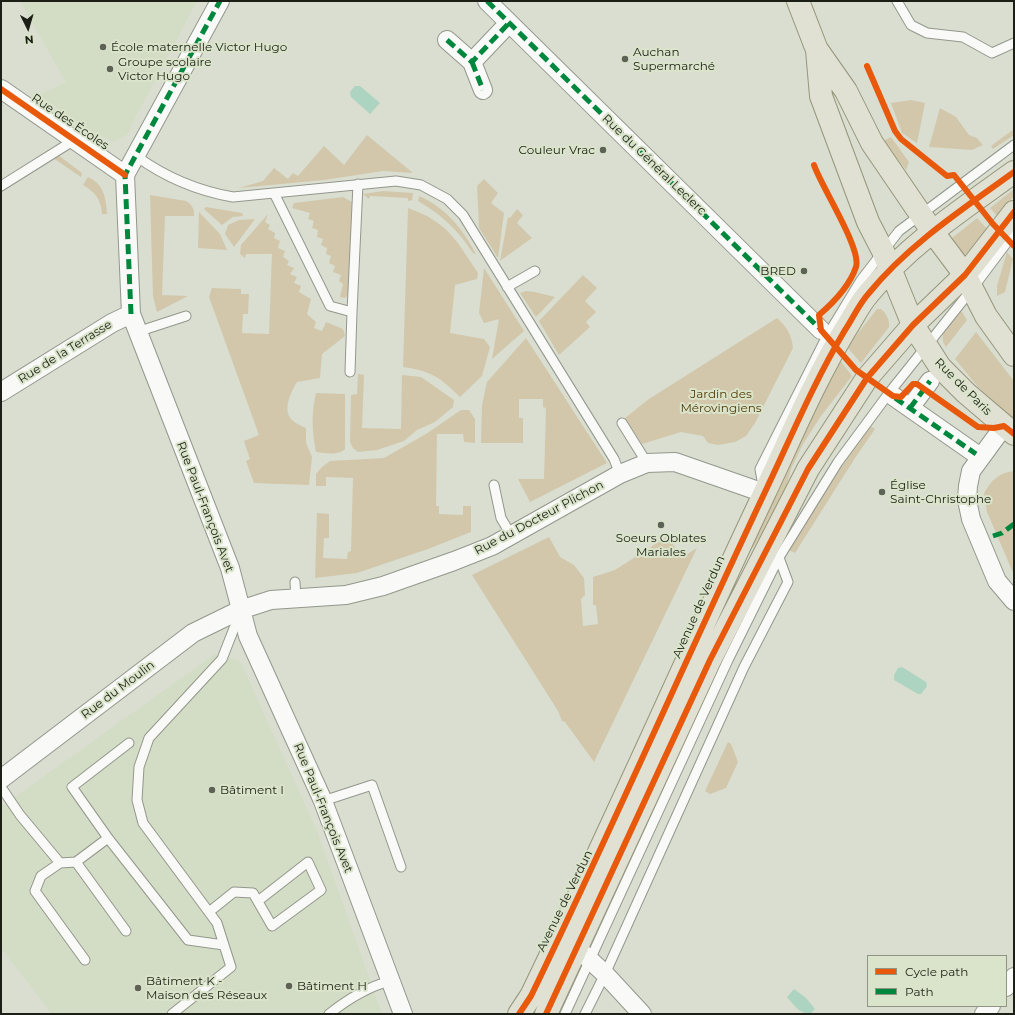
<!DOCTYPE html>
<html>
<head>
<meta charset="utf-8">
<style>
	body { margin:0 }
	#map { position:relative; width:1015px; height:1015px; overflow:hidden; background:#d9ded0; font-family:Montserrat,sans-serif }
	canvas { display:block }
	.frame { position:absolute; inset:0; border:2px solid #1b1f15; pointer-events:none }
	.legend { position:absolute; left:867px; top:955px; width:140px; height:52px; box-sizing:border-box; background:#dae4ca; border:1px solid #8e9582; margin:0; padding:5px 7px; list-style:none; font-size:12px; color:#1b1f15 }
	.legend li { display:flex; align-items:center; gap:8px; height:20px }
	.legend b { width:20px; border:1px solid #8e9582 }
	.north { position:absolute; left:8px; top:8px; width:40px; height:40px; -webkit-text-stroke:3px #dae4ca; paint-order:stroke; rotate:175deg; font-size:11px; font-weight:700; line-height:16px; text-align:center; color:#1b1f15 }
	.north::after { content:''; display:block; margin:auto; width:14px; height:18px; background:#1b1f15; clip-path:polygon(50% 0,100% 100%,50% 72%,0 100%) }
</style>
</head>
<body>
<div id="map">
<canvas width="1015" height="1015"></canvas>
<div class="frame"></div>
<ul class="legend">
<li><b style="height:5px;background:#e8590c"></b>Cycle path</li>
<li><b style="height:5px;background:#00873e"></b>Path</li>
</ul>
<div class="north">N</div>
</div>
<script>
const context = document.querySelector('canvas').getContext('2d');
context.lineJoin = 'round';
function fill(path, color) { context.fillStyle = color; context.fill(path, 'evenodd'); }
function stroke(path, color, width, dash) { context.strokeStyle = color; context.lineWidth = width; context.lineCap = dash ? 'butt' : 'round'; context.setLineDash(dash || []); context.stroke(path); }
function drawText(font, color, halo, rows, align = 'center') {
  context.font = font + ' Montserrat,sans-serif'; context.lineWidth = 4; context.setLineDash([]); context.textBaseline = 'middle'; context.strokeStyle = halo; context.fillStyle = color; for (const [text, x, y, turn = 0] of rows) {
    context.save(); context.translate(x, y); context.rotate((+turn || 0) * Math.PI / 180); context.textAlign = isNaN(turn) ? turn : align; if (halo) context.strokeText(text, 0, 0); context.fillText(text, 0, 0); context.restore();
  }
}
fill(new Path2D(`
	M20,1H197L133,122L128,134L114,142L88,129L39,95L66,82Z
	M215,654L240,661L317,831L382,1014H52L1,948V807Z`), '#d3dcc4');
fill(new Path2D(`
	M911,100L925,103L917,143L902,133L891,103Z
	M940,108L956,117L969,135L977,138L983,145L972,150L929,147Z
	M1014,129V135L993,149L991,146Z
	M367,135L413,173L383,171L324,180L239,188L263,181L274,168L288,179L293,173L298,176L324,146L344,165Z
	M891,137L909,162L906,170L883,141Z
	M58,155L82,173L81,177L53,158Z
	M88,177C104,184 106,198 107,214H102C101,199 95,192 83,185Z
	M484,179L498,193L491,203L504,213L498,258L479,228L477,186Z
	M1014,189V196L998,217L990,208Z
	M383,191L413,193L412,200L408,201V198L370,196L369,199L363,194Z
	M150,195L186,201C193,205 194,209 194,216H165L162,295L188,296L157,312L153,296Z
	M419,196C446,208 462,228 476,254L473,253C457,229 443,216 418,201Z
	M343,197L352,202L349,294L345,298L340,297L343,284L339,281L341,275L333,272L335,266L329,263L331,256L326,254L327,248L321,245L323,239L317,237L318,230L312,228L314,221L308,219L310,213L292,208L294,203Z
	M206,207L242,213L243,216L233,217L222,225L204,209Z
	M408,208C448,222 456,240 478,273L477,279L455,285L450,333L484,339L490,347L482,376L460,397C440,377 431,371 403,367Z
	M517,209L523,215L517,223L532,238L500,261L508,217L510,218Z
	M199,212L220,234L227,250L198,248Z
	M268,214L265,222L270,225L268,229L275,233L274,238L280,241L278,248L285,251L283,257L289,261L287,265L294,268L290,274L297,277L294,283L301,286L299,292L311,299L307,314L316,322L314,328L322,331L326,322L343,329L345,336L322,354L320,378L297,382C291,392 282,410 292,420C296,424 302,426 306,428V443L312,457L309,485L254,483L246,461L250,459L244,441L259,435L209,297L212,288L241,289V294H249L248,314H243L242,333L269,334L272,254H246L245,258L240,254L241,245Z
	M977,218L988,230L966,254L963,255L952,238Z
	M255,219L234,247L225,234L228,225L239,220Z
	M1007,252L1013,259L1005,292L997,296V286Z
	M484,268L524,331L492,359L499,319L484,323L479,313Z
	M583,275L597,288L585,301L596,312L586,322L590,327L559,355L539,321Z
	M526,291L535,292L555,297L536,317L520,293Z
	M877,309H881C886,313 890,320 889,327L861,363L847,347Z
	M959,312H962L967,320L946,347C936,334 951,322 959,312Z
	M777,318C786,326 792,335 793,348L755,423L746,436L735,442L718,445L708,443L703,436L681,432L642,444L625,418L649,399Z
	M976,332L1014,381V420L978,387L955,359Z
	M526,338L607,463L530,502L518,479H544L546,408L543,407V399H519V418H523V443H481L482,405L487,382Z
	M840,360L852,376L821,416L803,444L791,469L784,496L753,548L751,547C779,484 807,421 840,360Z
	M358,374L364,375L362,428L401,429L402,375L421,377L454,400L453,407L435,422L417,430L404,441L377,450L358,452L353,448L350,442L351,395L357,394Z
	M316,393L345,394V449C338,456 325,453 316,452C312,431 311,414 316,393Z
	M461,410H469L475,419V443L464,442L463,434H437L436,506H439V514L463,515V506H471V532L428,549L357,573L315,578L317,513L329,514V538H324L323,558L347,559L348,552L351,551L353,478L326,477V486H316V474L322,467L330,461L384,458L426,434Z
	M869,425L875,429L855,458L795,553L789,550L816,506Z
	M1014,471V575L987,512L984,493C992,480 998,473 1014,471Z
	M668,536L681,558L697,548L594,762L565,722L562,721L558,711L472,575L549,537L560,557L574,565L584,578L585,595L581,599L583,626L598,624L596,605H593V577L615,570Z
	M728,742L731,744L738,762L726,788L710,794L705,791Z`), '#d2c7ab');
fill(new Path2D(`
	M355,86H360L380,103L370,114L351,97L350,92Z
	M902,667L926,682L927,686L921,694H918L894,680V675L898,668Z
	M794,989L806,998L815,1009L810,1014C800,1014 793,1004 787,997Z`), '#add3c1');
const lane = new Path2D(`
	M897,1L911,25L927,33L963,37L992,53L1014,43
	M136,156C165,177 198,191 233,197L396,181L421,185L447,199L463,215L614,459L620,474
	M1,186L76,139
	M274,193L330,306L352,312L350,372
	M507,287L535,271
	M352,312L358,184
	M137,332L186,316
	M622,423L647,463
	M494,485L501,518L511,535
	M763,486L760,469L827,336L861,280L899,231L1014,145
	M295,582L296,599
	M129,743L72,787L108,838L188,940L224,945
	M1,787L20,815L60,863L76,862
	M323,801L372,785L401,867
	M108,838L76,862L126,931
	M60,863L41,876L35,891L85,960
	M209,912L234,892L253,893L272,926L321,890L308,862L258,901
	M172,1014L231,967L217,923L143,823L137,800L139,767L149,738L222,659L240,613
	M329,1014C348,999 367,987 390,981
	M565,1014L728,660L778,559L838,462L889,393L972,289L1014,233
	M585,1014L605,974L744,667L788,582L778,555`);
const street = new Path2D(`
	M220,1L125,175L131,314L230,568L248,636L323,801L403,1014
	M487,1L821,330
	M447,40L472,62L509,23
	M472,62L483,90
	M1,89L125,175
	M1,392L112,323L131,314
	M893,396L976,454
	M910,408L930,381
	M1004,426L971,471L968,486L967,500L971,519L997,581L1014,601
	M1,779L193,633L240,610L271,600L346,595L383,586L454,561L492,546L620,474L647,463L675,462L764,493
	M577,948L605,974L642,1014
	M1006,987L1014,977
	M984,1014L991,1006`);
const primary = new Path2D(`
	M798,1L817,50L821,96L868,222L883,251L913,325L940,367L966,393L1014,434
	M818,51L846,91L872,143L932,231L965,275L986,316L1014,355
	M519,1014L531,996C612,829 686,659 765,492C791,437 814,382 845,330C853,318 859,304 869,293C909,244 963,209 1014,172
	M546,1014L710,660L808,469L867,378L913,325L965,275L1014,212`);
stroke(lane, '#93978c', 11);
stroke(street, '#93978c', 20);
stroke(primary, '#95967a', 24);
stroke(lane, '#f9faf8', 9);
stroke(street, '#f9faf8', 18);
stroke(primary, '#e0e0d3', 22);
stroke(new Path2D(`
	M487,1L819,328
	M447,40L472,62L509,23
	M472,62L483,90
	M131,314L125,175L220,1
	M895,398L976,454
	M910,408L930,381
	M993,536L1002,533L1014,524`), '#00873e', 5, [10, 5]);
stroke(new Path2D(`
	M867,66L895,131L901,139L947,176L954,175L993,224L1014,246
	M1,89L125,175
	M814,165C821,186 862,249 856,267C850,285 833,303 819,315L821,330L856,370L893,396L901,397L913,384H917L978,427L994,428L1004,426L1014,434
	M519,1014L531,996C612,829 686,659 765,492C791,437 814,382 845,330C853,318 859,304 869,293C909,244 963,209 1014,172
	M546,1014L710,660L808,469L867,378L913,325L965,275L1014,212`), '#e8590c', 6);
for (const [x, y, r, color] of [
	[103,47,4,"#5e6256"],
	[625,59,4,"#5e6256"],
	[110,69,4,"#5e6256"],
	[603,150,4,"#5e6256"],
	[804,271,4,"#5e6256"],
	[882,492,4,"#5e6256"],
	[661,525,4,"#5e6256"],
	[212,790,4,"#5e6256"],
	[289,986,4,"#5e6256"],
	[138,988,4,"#5e6256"]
]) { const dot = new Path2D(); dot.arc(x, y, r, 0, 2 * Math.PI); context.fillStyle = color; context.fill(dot); stroke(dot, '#dae4ca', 1.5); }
drawText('12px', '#1b1f15', '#dae4ca', [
	["École maternelle Victor Hugo",111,47],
	["Auchan",633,52],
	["Supermarché",633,66],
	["Groupe scolaire",118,62],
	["Victor Hugo",118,76],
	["Couleur Vrac",595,150,"right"],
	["BRED",796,271,"right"],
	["Église",890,485],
	["Saint-Christophe",890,499],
	["Soeurs Oblates",661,538,"center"],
	["Mariales",661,552,"center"],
	["Bâtiment I",220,790],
	["Bâtiment K -",146,981],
	["Maison des Réseaux",146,995],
	["Bâtiment H",297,986]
], 'left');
drawText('12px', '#1b1f15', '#dae4ca', [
	["Rue des Écoles",70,122,34],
	["Rue du Général Leclerc",654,165,44],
	["Rue de la Terrasse",65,352,-32],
	["Rue de Paris",963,387,45],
	["Rue Paul-François Avet",205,507,69],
	["Rue du Docteur Plichon",539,518,-28],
	["Avenue de Verdun",699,607,-66],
	["Rue du Moulin",118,690,-37],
	["Rue Paul-François Avet",323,808,68],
	["Avenue de Verdun",565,901,-64]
]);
drawText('12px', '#543c08', '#dae4ca', [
	["Jardin des",721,394],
	["Mérovingiens",721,408]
]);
</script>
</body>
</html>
